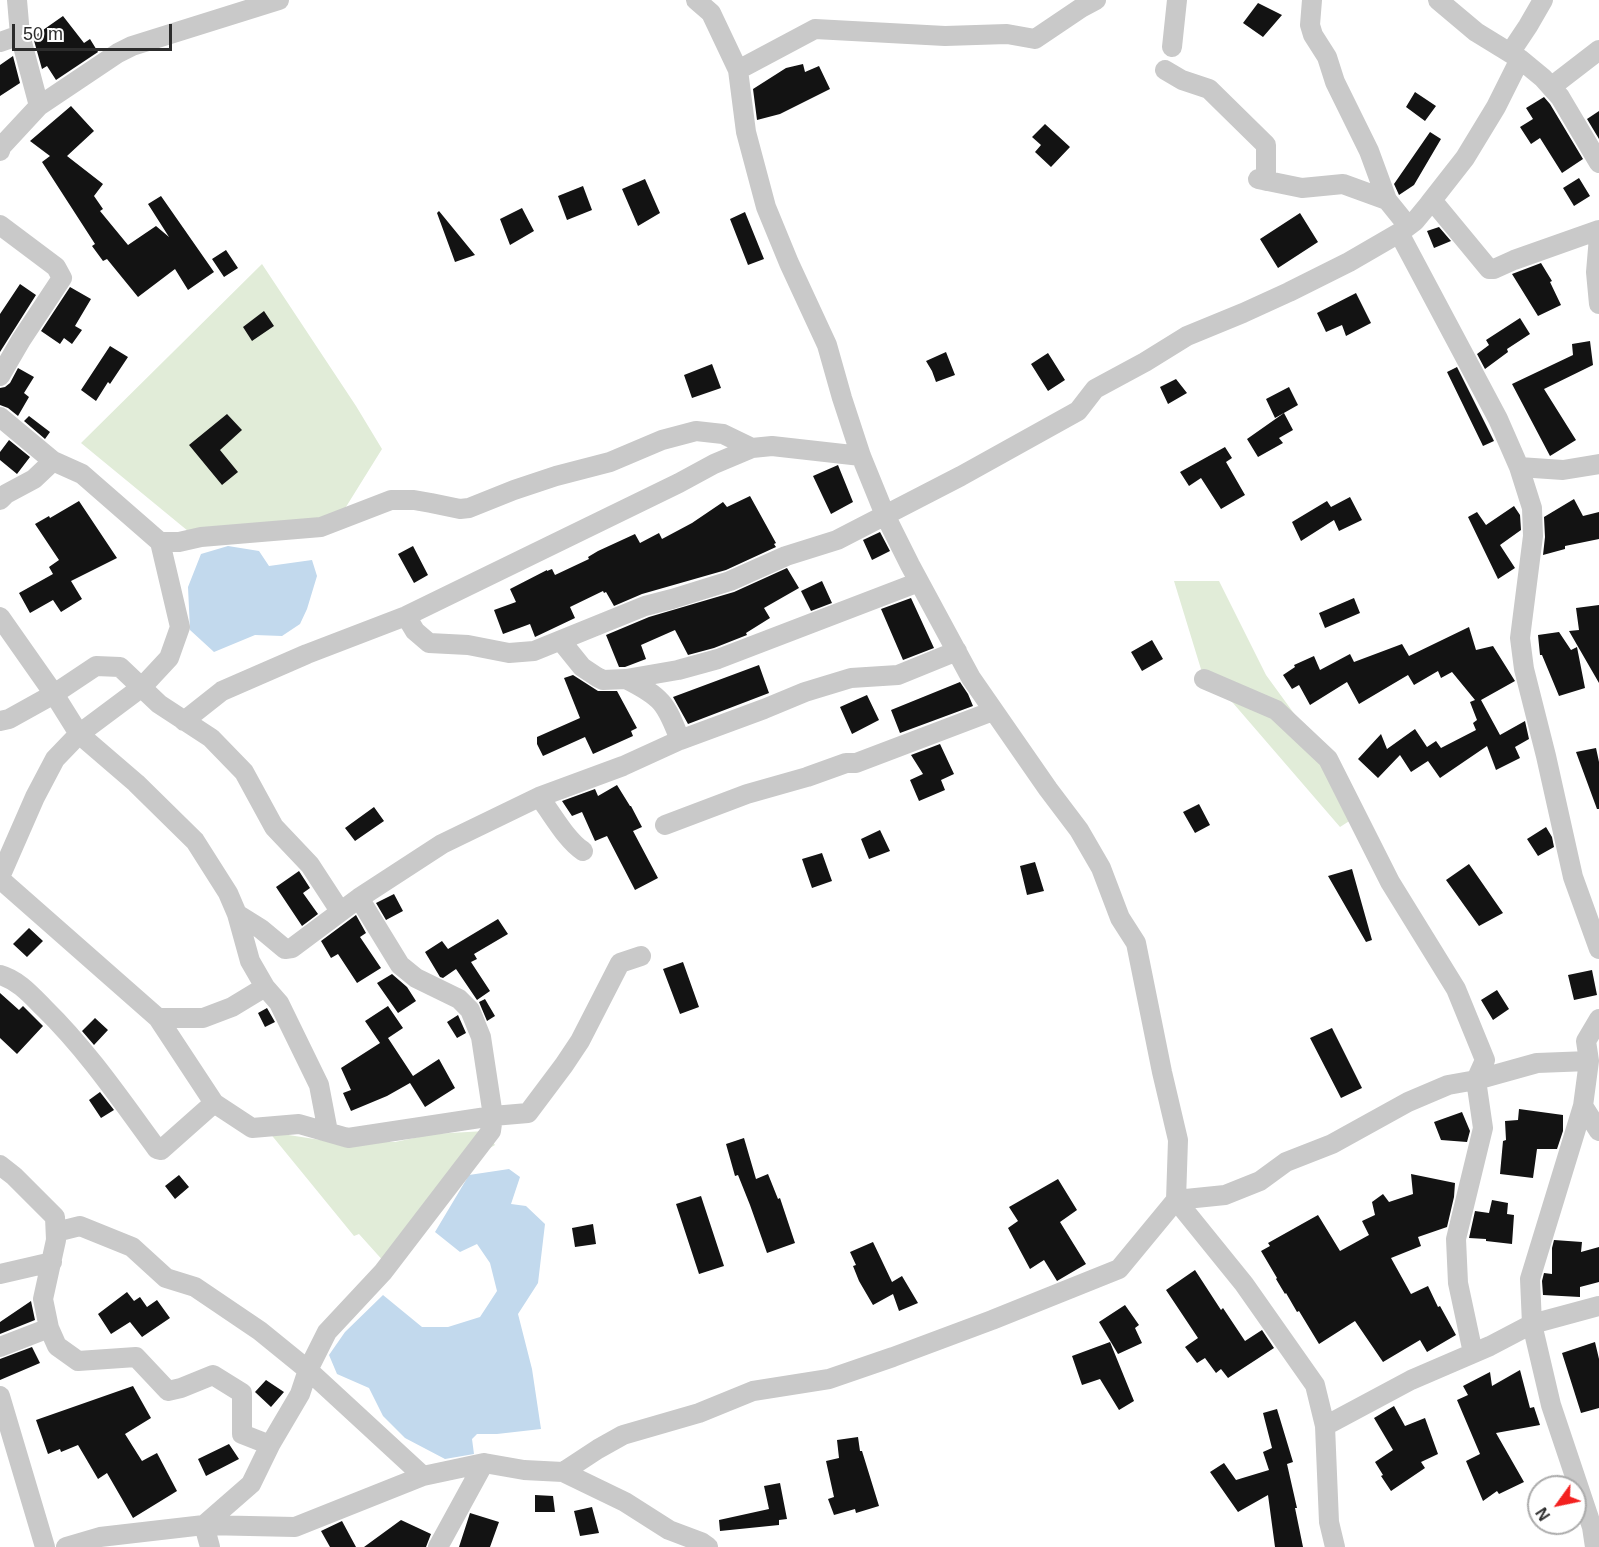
<!DOCTYPE html>
<html>
<head>
<meta charset="utf-8">
<style>
	body { margin:0 }
	#map { position:relative; width:1599px; height:1547px; overflow:hidden; background:#fff; font-family:Helvetica,sans-serif }
	canvas { display:block }
	.north { position:absolute; left:1527px; top:1475px; width:60px; height:60px; box-sizing:border-box; background:#fff; border:2px solid #ababab; border-radius:50%; rotate:237deg; font-size:16px; font-weight:700; line-height:24px; text-align:center; color:#2c2c2c }
	.north::after { content:''; display:block; margin:auto; width:21px; height:27px; background:#f3201f; clip-path:polygon(50% 0,100% 100%,50% 72%,0 100%) }
	.scale { position:absolute; left:12px; top:24px; width:160px; height:27px; box-sizing:border-box; border:3px solid #2c2c2c; border-top:0; padding-left:8px; font-size:18px; line-height:21px; white-space:nowrap; color:#2c2c2c; -webkit-text-stroke:4px #fff; paint-order:stroke }
</style>
</head>
<body>
<div id="map">
<canvas width="1599" height="1547"></canvas>
<div class="north">N</div>
<div class="scale">50 m</div>
</div>
<script>
const context = document.querySelector('canvas').getContext('2d');
context.lineJoin = 'round';
function fill(path, color) { context.fillStyle = color; context.fill(path, 'evenodd'); }
function stroke(path, color, width, dash) { context.strokeStyle = color; context.lineWidth = width; context.lineCap = dash ? 'butt' : 'round'; context.setLineDash(dash || []); context.stroke(path); }
fill(new Path2D(`
	M262,264L356,406L382,449L331,531H188L81,443Z
	M1174,581H1219L1266,675L1365,811L1340,827L1233,703L1204,679Z
	M485,1131L495,1145L463,1164L386,1264L359,1234L354,1236L269,1132L334,1142H395L433,1134Z`), '#e1ecd8');
fill(new Path2D(`
	M228,546L259,551L269,566L312,560L317,576L307,609L300,624L282,636L255,635L214,652L190,630L188,587L201,554Z
	M509,1169L520,1177L511,1204L526,1206L545,1224L538,1283L518,1314L532,1369L541,1429L497,1434H477L472,1439L474,1454L445,1459L405,1438L383,1416L369,1388L337,1374L329,1355L345,1332L383,1295L422,1327H448L480,1317L497,1291L490,1263L477,1244L460,1252L435,1232L469,1175Z`), '#c2d9ed');
fill(new Path2D(`
	M1258,3L1282,15L1263,37L1243,23Z
	M63,16L84,43L90,39L98,52L56,80L47,66L42,69L33,37Z
	M13,56L20,83L0,96V65Z
	M803,64L805,72L819,66L830,89L780,114L757,120L753,89L786,68Z
	M1415,92L1436,106L1425,121L1406,107Z
	M1544,97L1550,104L1583,159L1562,173L1540,138L1531,144L1520,127L1533,119L1526,108Z
	M71,106L94,131L67,156L103,184L94,196L103,209L100,211L128,245L156,226L169,237L148,204L161,196L214,272L188,290L175,269L138,297L107,259L103,261L92,246L95,244L42,162L50,156L30,141Z
	M1599,111V139L1587,119Z
	M1045,124L1070,147L1051,167L1035,152L1041,145L1032,137Z
	M1430,132L1441,139L1414,185L1399,195L1394,184Z
	M1579,178L1590,196L1574,206L1563,188Z
	M645,179L660,213L638,226L622,189Z
	M583,186L592,210L567,220L558,196Z
	M522,208L534,231L510,245L500,219Z
	M439,211L475,255L455,262L437,213Z
	M745,212L764,259L748,265L730,219Z
	M1300,213L1318,242L1278,268L1260,239Z
	M1439,227L1451,241L1434,248L1427,231Z
	M226,250L238,268L224,277L212,259Z
	M1541,263L1552,281L1550,282L1561,305L1538,316L1512,274Z
	M20,284L36,295L0,352V314Z
	M70,287L91,299L75,326L82,330L72,344L64,338L60,344L41,331Z
	M1356,293L1371,323L1346,336L1342,325L1326,332L1317,313Z
	M264,311L274,326L252,341L243,327Z
	M1520,318L1530,334L1507,349L1508,352L1485,369L1477,354L1489,345L1486,340Z
	M1590,341L1593,365L1544,389L1576,440L1550,456L1512,384L1573,355L1572,344Z
	M110,346L128,357L110,384L108,382L96,401L81,390Z
	M946,352L955,375L936,382L932,371L926,361Z
	M1048,353L1065,380L1048,391L1031,364Z
	M712,364L721,388L692,398L684,375Z
	M1457,367L1494,441L1483,446L1447,372Z
	M18,368L34,377L24,393L29,397L18,416L8,408L0,405V388L5,387L10,383Z
	M1176,379L1187,393L1168,404L1160,387Z
	M1289,387L1298,405L1275,418L1266,399Z
	M1284,413L1293,430L1279,438L1283,443L1258,457L1247,439Z
	M227,414L242,430L220,450L238,472L222,485L189,445Z
	M29,416L50,432L45,439L24,421Z
	M9,440L30,457L17,474L0,460V452Z
	M1225,447L1232,458L1226,462L1245,495L1221,509L1201,478L1189,486L1180,472Z
	M838,465L853,502L831,514L813,476Z
	M750,496L776,543L774,544L776,547L726,570L642,594L614,606L606,592L604,593L603,591L570,607L575,618L535,637L530,624L503,634L494,610L516,602L510,589L547,570V571L552,569L555,575L589,559L588,557L598,551L635,534L640,543L659,533L662,539L692,523L723,502L727,507Z
	M1350,497L1362,520L1339,531L1334,520L1301,541L1292,522L1327,501L1331,507Z
	M1574,499L1583,516L1599,512V539L1565,546V549L1543,555L1545,537L1544,517Z
	M79,501L117,558L71,581L82,599L61,612L53,600L30,613L19,593L53,574L49,567L59,560L35,524L49,516L50,518Z
	M1514,506L1520,515L1521,530L1500,545L1515,568L1498,579L1468,517L1477,512L1486,525Z
	M880,532L890,551L872,560L863,540Z
	M413,546L428,575L414,583L398,554Z
	M787,568L799,588L764,608L770,618L746,633L747,635L714,648L688,655L675,630L641,645L646,659L625,667H619L606,635L649,617L734,592Z
	M822,581L832,603L811,611L801,591Z
	M911,598L934,648L903,660L881,609Z
	M1354,598L1360,613L1325,628L1319,613Z
	M1599,605V683L1569,631L1579,630L1576,608Z
	M1469,627L1476,650L1493,646L1515,681L1481,700L1500,735L1525,721L1529,739L1515,747L1520,758L1496,770L1487,746L1440,778L1428,761L1411,772L1400,755L1378,778L1358,759L1381,734L1387,749L1415,729L1427,747L1436,741L1441,748L1476,730L1473,723L1477,720L1470,702L1475,700L1452,672L1441,678L1438,671L1414,685L1408,675L1359,704L1347,682L1310,705L1299,685L1292,689L1283,675L1295,667L1294,665L1314,656L1320,670L1350,654L1354,662L1402,644L1409,656Z
	M1559,632L1571,650L1577,647L1585,688L1559,696L1542,655H1540L1538,635Z
	M1152,640L1163,659L1142,671L1131,652Z
	M759,665L769,693L688,724L673,697Z
	M573,675L598,691H617L637,728L631,731L633,736L593,754L585,737L543,756L537,744V737L580,718L564,678Z
	M960,682L968,694L973,706L900,733L891,710Z
	M867,695L879,720L852,734L840,707Z
	M940,744L954,774L941,780L945,790L919,801L910,780L923,774L911,755Z
	M1596,748L1599,762V809H1597L1576,752Z
	M617,785L630,806H631L642,827L633,831L658,878L635,890L607,836L595,841L582,812L572,816L562,801L595,789L598,796Z
	M1199,804L1210,825L1195,833L1183,812Z
	M374,807L384,821L355,841L345,828Z
	M1546,827L1552,837L1554,847L1538,856L1527,839Z
	M880,830L890,851L869,859L861,839Z
	M822,853L832,881L812,888L802,859Z
	M1035,862L1044,891L1027,895L1020,866Z
	M1469,864L1503,913L1479,926L1446,880Z
	M1352,869L1372,940L1366,942L1328,876Z
	M299,871L310,888L303,893L318,914L302,926L276,887Z
	M394,894L403,911L386,920L376,903Z
	M356,915L366,933L360,937L381,968L357,983L338,954L331,958L321,941Z
	M498,919L508,934L474,954L477,959L471,962L490,991L477,1000L456,969L443,978L440,977L425,952L442,941L448,949Z
	M29,928L43,941L27,957L13,944Z
	M683,962L699,1007L680,1014L663,969Z
	M1592,970L1597,995L1574,1000L1568,975Z
	M392,974L407,987L416,1001L398,1013L377,983Z
	M1497,990L1509,1009L1493,1020L1481,1000Z
	M0,993L19,1010L23,1006L43,1026L17,1054L0,1038Z
	M485,999L495,1016L487,1021L479,1002Z
	M388,1006L403,1028L388,1038L413,1076L439,1059L455,1088L425,1107L410,1083L387,1096L351,1111L343,1093L351,1090L341,1068L380,1043L365,1021Z
	M267,1008L275,1022L265,1027L258,1013Z
	M458,1015L466,1033L457,1038L447,1022Z
	M95,1018L108,1030L94,1045L82,1031Z
	M1332,1028L1362,1088L1341,1098L1310,1038Z
	M100,1092L114,1110L101,1118L89,1100Z
	M1519,1109L1563,1115V1131L1557,1149H1537L1533,1178L1500,1174L1503,1141L1506,1140L1505,1121L1518,1120Z
	M1462,1112L1470,1131L1467,1142L1441,1140L1434,1122Z
	M744,1138L756,1179L768,1174L778,1199L780,1198L795,1243L767,1253L750,1205L738,1175L735,1176L726,1144Z
	M1411,1174L1455,1183L1454,1197L1447,1227L1418,1237L1421,1246L1391,1258L1411,1294L1428,1286L1438,1307L1440,1306L1456,1335L1427,1352L1420,1340L1383,1362L1355,1321L1319,1344L1299,1311L1297,1312L1286,1293L1285,1294L1276,1279L1277,1278L1261,1251L1270,1246L1268,1243L1318,1215L1340,1251L1369,1235L1362,1221L1375,1215L1372,1202L1383,1194L1389,1202L1413,1194Z
	M179,1175L189,1187L175,1199L165,1186Z
	M1058,1179L1077,1210L1060,1222L1086,1264L1057,1281L1044,1260L1030,1269L1008,1228L1018,1221L1009,1207Z
	M701,1196L724,1266L699,1274L676,1204Z
	M1492,1200L1508,1203L1507,1214L1514,1215L1512,1244L1486,1241V1239L1469,1238L1475,1211L1489,1213Z
	M593,1224L596,1244L575,1247L572,1228Z
	M1554,1240L1582,1242L1581,1252L1599,1247V1282L1580,1287V1297L1543,1295L1542,1281L1544,1273L1552,1274V1248Z
	M873,1242L892,1282L902,1276L918,1303L899,1311L893,1294L873,1305L859,1281L853,1266L856,1265L850,1252Z
	M1195,1270L1221,1310L1223,1308L1245,1341L1262,1330L1274,1348L1228,1378L1221,1369L1216,1373L1205,1358L1197,1363L1185,1347L1198,1338L1166,1290Z
	M127,1292L134,1301L140,1297L147,1307L157,1300L170,1318L142,1337L130,1322L111,1334L98,1314Z
	M31,1301L35,1320L0,1334V1322Z
	M1125,1305L1139,1325L1135,1328L1142,1343L1118,1354L1099,1322Z
	M1110,1342L1134,1401L1119,1410L1100,1379L1082,1385L1072,1356Z
	M1595,1342L1599,1359V1408L1581,1413L1562,1353Z
	M32,1347L40,1363L0,1380V1359Z
	M1520,1370L1530,1408L1534,1407L1540,1425L1496,1433L1524,1482L1499,1494L1497,1491L1483,1501L1466,1461L1480,1454L1457,1400L1468,1395L1463,1386L1490,1372L1492,1386Z
	M266,1380L284,1392L271,1407L255,1392Z
	M133,1386L151,1418L125,1434L142,1461L157,1453L177,1491L133,1518L107,1473L98,1479L78,1445L61,1452L60,1449L48,1454L36,1420Z
	M1394,1406L1405,1426L1425,1418L1438,1454L1421,1462L1425,1468L1391,1491L1381,1476L1383,1475L1375,1462L1393,1450L1374,1418Z
	M1277,1409L1293,1462L1287,1464L1297,1508H1295L1303,1547H1275L1268,1495L1238,1512L1210,1472L1224,1463L1236,1480L1269,1470L1263,1452L1272,1448L1263,1413Z
	M858,1437L860,1451H862L879,1506L856,1513L855,1509L834,1515L828,1499L834,1497L826,1461L839,1458L837,1440Z
	M229,1444L239,1459L206,1476L198,1459Z
	M780,1483L787,1519L779,1520V1525L720,1531L719,1520L769,1509L764,1486Z
	M535,1495L553,1496L555,1512H535Z
	M592,1507L599,1533L580,1536L574,1511Z
	M470,1513L499,1522L490,1547H459Z
	M401,1520L431,1534L426,1547H364Z
	M342,1521L356,1547H330L321,1531Z`), '#131313');
stroke(new Path2D(`
	M17,0L20,35L39,106
	M696,0L711,13L738,70L746,132L766,207L789,263L827,345L842,398L861,456L885,515L910,565L971,678L1048,789L1079,830L1101,868L1120,918L1136,943L1162,1072L1178,1140L1176,1200L1244,1284L1315,1385L1325,1426L1329,1522L1335,1547
	M1312,0L1310,25L1313,35L1327,57L1335,82L1369,151L1387,200L1408,226
	M1438,0L1476,32L1520,59L1543,78L1560,97L1599,163
	M0,42L20,35
	M1172,47L1177,0
	M1510,53L1528,26L1543,0
	M738,70L815,29L945,36L1007,34L1035,39L1081,8L1096,0
	M1165,70L1182,80L1209,89L1266,145V181
	M1551,87L1599,50
	M0,151L1,147L39,106L118,53L132,46L279,0
	M1258,179L1302,188L1343,184L1387,200
	M1432,200L1489,269H1494L1514,260L1599,230
	M0,225L56,267L62,278L21,340L0,376
	M1399,233L1498,419L1519,467L1532,508L1533,536L1520,638L1524,669L1546,756L1573,877L1599,949
	M1599,237L1596,272L1599,304
	M0,417L53,461L82,474L160,542H179L201,537L321,527L391,500H414L431,503L460,509L469,508L514,490L556,476L610,462L662,440L696,431L723,434L752,448
	M1519,467L1563,470L1599,464
	M0,500L6,494L34,479L53,461
	M406,616L415,631L429,643L468,645L509,653L534,651L645,606L672,599L730,581L786,556L837,540L961,476L1078,411L1095,389L1145,362L1187,336L1243,313L1289,292L1349,262L1399,233L1415,221L1429,204L1465,158L1496,107L1520,59
	M0,617L54,694L79,734L136,783L195,841L228,893L237,914L250,961L265,987L279,1003L319,1085L328,1132
	M561,641L582,667L597,677L603,680L626,679L678,670L718,659L919,582
	M626,679C662,697 666,703 680,740
	M1204,679L1276,710L1328,759L1390,882L1456,989L1485,1060L1476,1080L1483,1128L1456,1239L1458,1283L1473,1353
	M0,721L9,719L54,694L96,666L120,667L159,704L211,738L244,772L274,827L310,865L340,911
	M184,721L222,691L307,654L406,616L679,483L714,464L752,448L772,446L861,456
	M539,797C552,813 566,840 583,851
	M665,825L747,794L807,777L846,763H856L993,711
	M0,877L35,797L55,759L79,734L142,687L169,658L180,627L160,542
	M0,879L158,1018L214,1103L252,1128L299,1124L348,1138L493,1116L528,1113L564,1065L580,1041L620,963L641,956
	M237,914L261,929L285,949L292,948L359,898L442,844L539,797L623,766L680,740L764,709L805,692L851,678L898,675L957,651
	M0,975C18,980 31,995 44,1008C87,1050 121,1100 157,1149L161,1150L214,1103
	M158,1018H203L232,1007L265,987
	M1583,1106L1599,1131
	M0,1165L14,1176L55,1217L56,1240L43,1299L49,1328L57,1346L78,1361L136,1357L168,1391L181,1388L213,1375L242,1393V1434L270,1445
	M56,1232L80,1226L132,1247L166,1278L195,1287L260,1331L308,1370L423,1476
	M0,1274L52,1262
	M0,1347L49,1328
	M0,1396L45,1547
	M1325,1426L1411,1380L1490,1346L1532,1324L1599,1306
	M563,1472L625,1502L669,1530L701,1542L708,1547
	M66,1547L100,1537L204,1525L295,1527L423,1476L484,1463L524,1470L563,1472L598,1449L623,1435L699,1413L753,1391L829,1379L893,1357L992,1320L1119,1269L1176,1200L1225,1195L1260,1181L1286,1162L1332,1144L1408,1102L1448,1085L1476,1080L1537,1063L1589,1061
	M210,1547L204,1525L251,1484L270,1445L300,1394L308,1370L327,1332L383,1272L491,1131L493,1116L481,1037L470,1010L459,999L416,978L400,965L359,898
	M438,1547L484,1463
	M1595,1547L1592,1527L1551,1405L1532,1324L1530,1279L1583,1106L1589,1061L1586,1041L1599,1019`), '#c9c9c9', 20);
</script>
</body>
</html>
